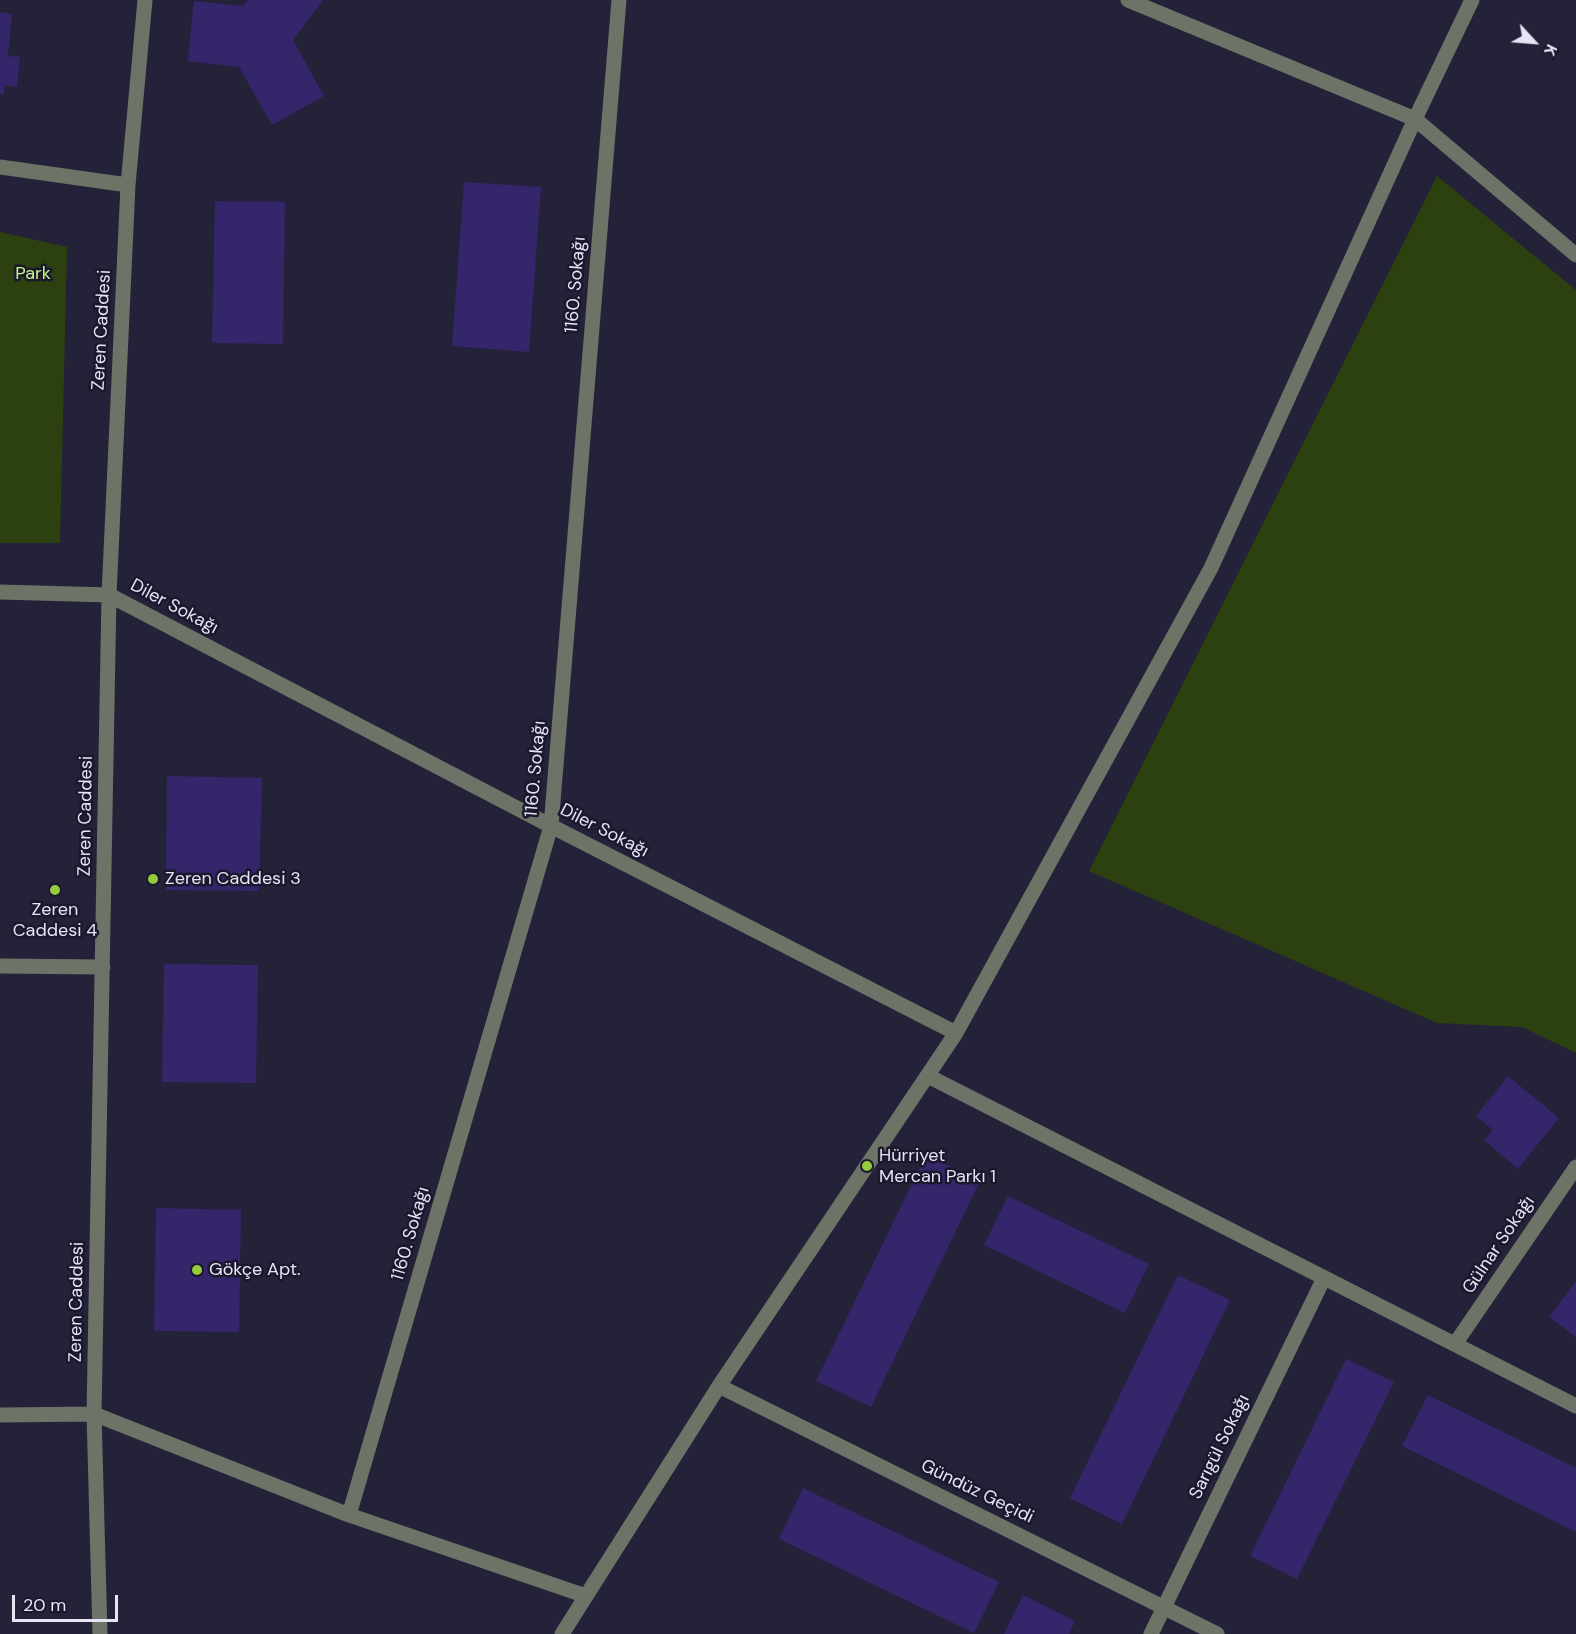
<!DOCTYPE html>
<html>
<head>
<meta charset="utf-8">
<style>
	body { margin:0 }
	#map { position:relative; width:1576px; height:1634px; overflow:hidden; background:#242238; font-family:"DM Sans",sans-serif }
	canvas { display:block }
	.north { position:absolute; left:1504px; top:12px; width:60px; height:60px; -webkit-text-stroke:4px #1b182e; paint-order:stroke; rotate:116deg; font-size:16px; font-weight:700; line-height:24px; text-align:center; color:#e5e4f3 }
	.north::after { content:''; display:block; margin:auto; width:21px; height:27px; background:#e5e4f3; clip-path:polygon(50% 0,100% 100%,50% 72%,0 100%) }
	.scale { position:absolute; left:12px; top:1595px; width:106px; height:27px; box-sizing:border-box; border:3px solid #e5e4f3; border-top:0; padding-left:8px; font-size:18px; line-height:21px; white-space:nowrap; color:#e5e4f3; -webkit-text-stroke:4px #1b182e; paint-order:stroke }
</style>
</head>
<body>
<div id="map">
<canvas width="1576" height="1634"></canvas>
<div class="north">K</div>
<div class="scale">20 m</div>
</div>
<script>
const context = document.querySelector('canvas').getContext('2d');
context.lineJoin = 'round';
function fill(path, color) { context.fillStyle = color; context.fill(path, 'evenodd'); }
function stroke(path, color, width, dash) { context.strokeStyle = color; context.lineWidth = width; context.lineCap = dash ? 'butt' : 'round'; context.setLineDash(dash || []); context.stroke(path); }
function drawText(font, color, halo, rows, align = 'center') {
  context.font = font + ' "DM Sans",sans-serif'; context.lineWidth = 5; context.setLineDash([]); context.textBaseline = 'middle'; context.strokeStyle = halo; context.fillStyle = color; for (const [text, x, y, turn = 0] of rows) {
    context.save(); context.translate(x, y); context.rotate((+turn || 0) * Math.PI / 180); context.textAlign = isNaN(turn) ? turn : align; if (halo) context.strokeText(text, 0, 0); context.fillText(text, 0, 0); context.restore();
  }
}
fill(new Path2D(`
	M1437,176L1576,290V1053L1522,1027L1437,1023L1089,871Z
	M0,232L67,247L60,543H0Z`), '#2d400f');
fill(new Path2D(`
	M248,0H323L293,40L324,96L272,125L239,67L188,61L194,1L243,6Z
	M0,12L12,14L8,56L20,57L17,87L5,85L4,94H0Z
	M464,182L541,187L529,352L452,346Z
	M215,201L285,202L283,344L212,343Z
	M167,776L262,778L259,891L166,890Z
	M164,964L258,965L256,1083L162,1082Z
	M1508,1076L1559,1118L1518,1169L1484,1140L1493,1130L1476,1116Z
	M926,1155L980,1181L871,1407L816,1381Z
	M1008,1196L1149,1264L1125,1313L984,1245Z
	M156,1208L241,1210L239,1332L154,1331Z
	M1178,1275L1230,1300L1122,1524L1070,1498Z
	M1576,1281V1337L1549,1317Z
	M1346,1359L1394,1382L1297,1579L1250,1556Z
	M1428,1395L1576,1468V1532L1402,1446Z
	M803,1488L999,1582L974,1633L779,1539Z
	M1023,1595L1075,1621L1069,1634H1004Z`), '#35256b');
stroke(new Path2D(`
	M1128,0L1415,119L1576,255
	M0,167L128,185
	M0,592L109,595L551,826L956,1033
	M0,966L103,967
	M928,1076L1576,1406
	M1455,1344L1576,1167
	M719,1386L1217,1634
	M0,1415L94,1414L349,1515L586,1596
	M349,1515L551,826L619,0
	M100,1634L94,1414L109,595L128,185L145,0
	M562,1634L719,1386L956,1033L1211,568L1415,119L1472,0
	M1151,1634L1324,1278`), '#6d7367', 15);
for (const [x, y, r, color] of [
	[153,879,6,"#95cc3b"],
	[55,890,6,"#95cc3b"],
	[867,1166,6,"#95cc3b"],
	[197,1270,6,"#95cc3b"]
]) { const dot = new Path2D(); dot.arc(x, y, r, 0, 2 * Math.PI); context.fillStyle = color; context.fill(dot); stroke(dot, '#1b182e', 2); }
drawText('18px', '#c6f689', '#1b182e', [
	["Park",33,274]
]);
drawText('18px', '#e5e4f3', '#1b182e', [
	["1160. Sokağı",576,285,-85],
	["Zeren Caddesi",102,330,-87],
	["Diler Sokağı",174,607,28],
	["1160. Sokağı",536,769,-85],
	["Zeren Caddesi",86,816,-89],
	["Diler Sokağı",604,831,27],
	["1160. Sokağı",411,1234,-74],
	["Gülnar Sokağı",1499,1245,-56],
	["Zeren Caddesi",77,1302,-89],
	["Sarıgül Sokağı",1220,1447,-64],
	["Gündüz Geçidi",977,1492,26]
]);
drawText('18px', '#e5e4f3', '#1b182e', [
	["Zeren Caddesi 3",165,879],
	["Zeren",55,910,"center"],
	["Caddesi 4",55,931,"center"],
	["Hürriyet",879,1156],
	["Mercan Parkı 1",879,1177],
	["Gökçe Apt.",209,1270]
], 'left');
</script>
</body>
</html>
